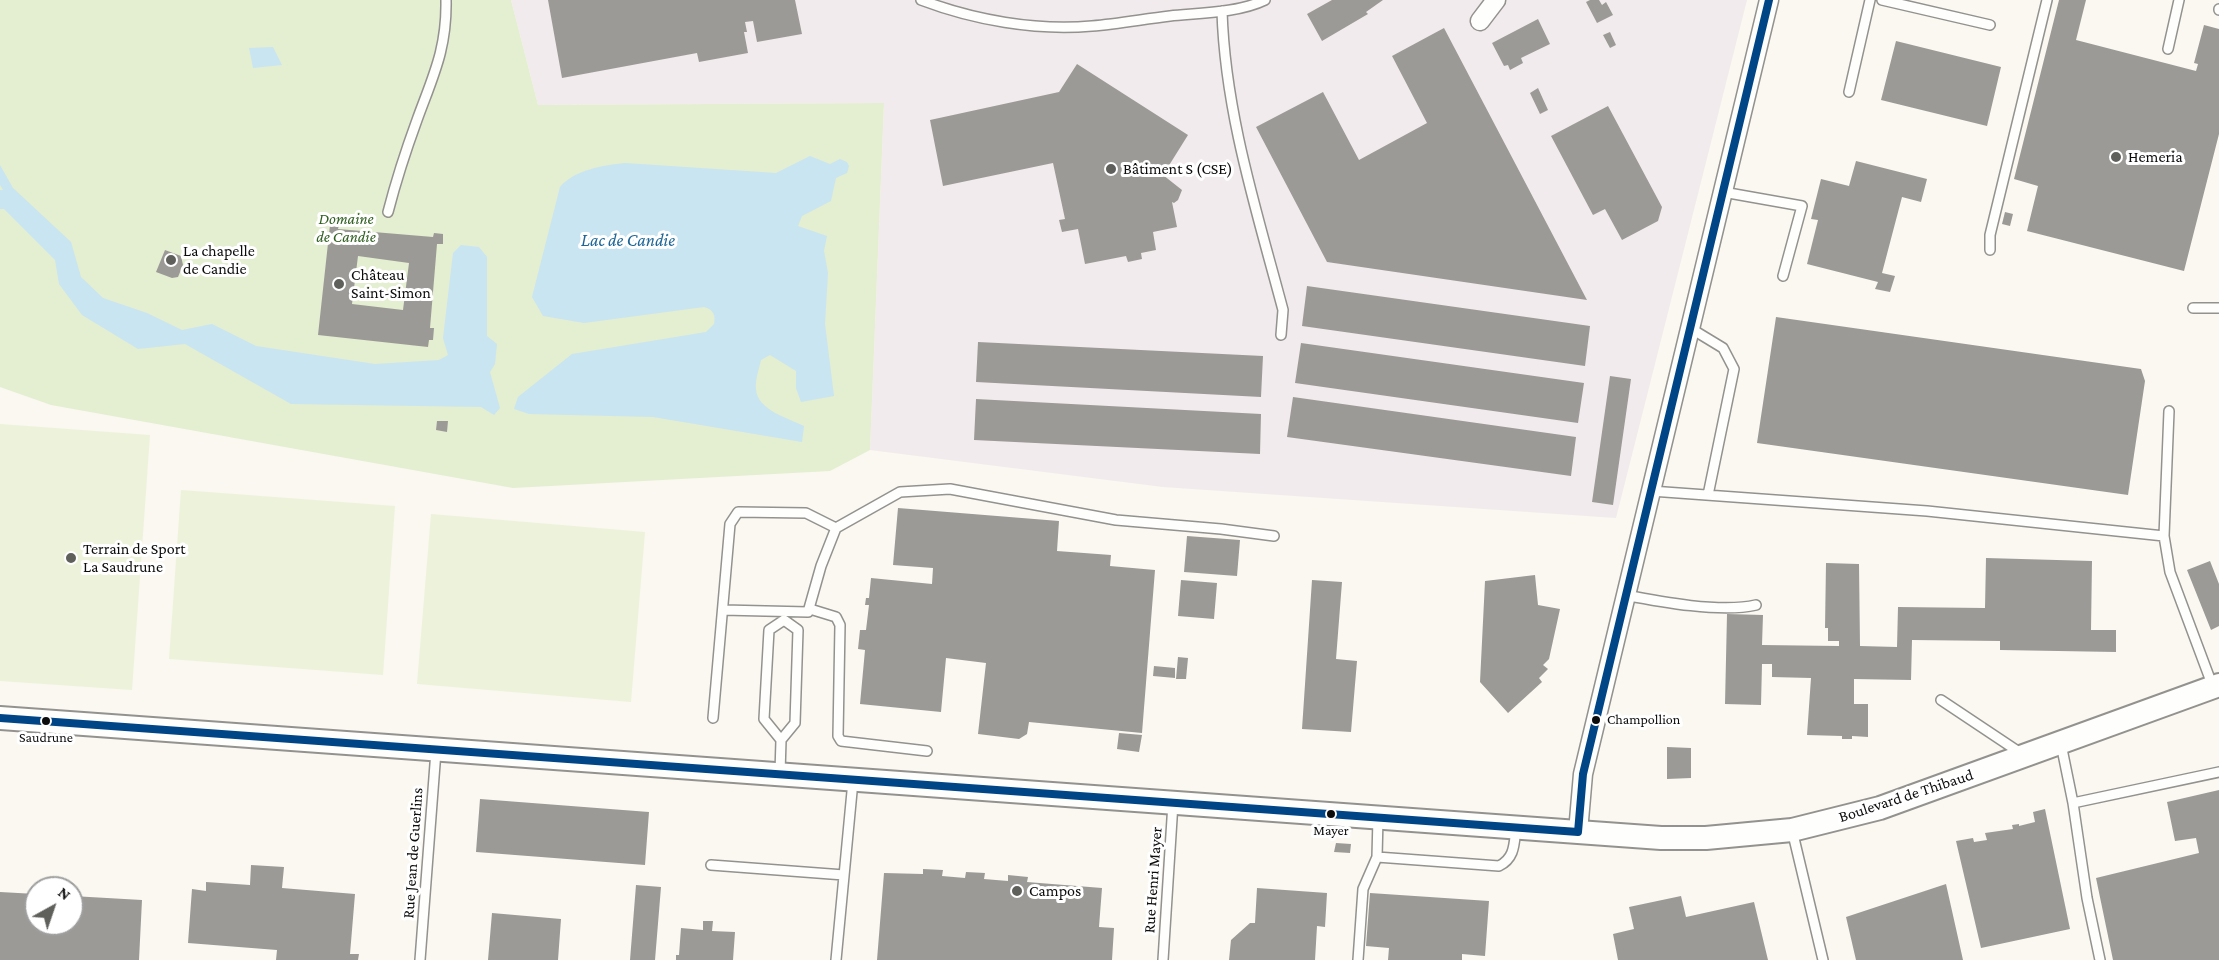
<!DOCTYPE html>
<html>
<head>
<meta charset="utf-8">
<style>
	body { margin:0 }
	#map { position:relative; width:2219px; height:960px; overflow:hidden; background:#faf8f0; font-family:"Crimson Pro",serif }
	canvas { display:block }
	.north { position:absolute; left:24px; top:876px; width:60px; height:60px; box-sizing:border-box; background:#fff; border:2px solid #9e9e9e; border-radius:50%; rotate:40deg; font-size:16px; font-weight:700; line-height:24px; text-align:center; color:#0c0c0c }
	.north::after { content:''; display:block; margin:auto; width:21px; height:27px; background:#5f5f5c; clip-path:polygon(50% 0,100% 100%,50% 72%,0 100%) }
</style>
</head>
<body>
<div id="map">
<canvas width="2219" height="960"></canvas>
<div class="north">N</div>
</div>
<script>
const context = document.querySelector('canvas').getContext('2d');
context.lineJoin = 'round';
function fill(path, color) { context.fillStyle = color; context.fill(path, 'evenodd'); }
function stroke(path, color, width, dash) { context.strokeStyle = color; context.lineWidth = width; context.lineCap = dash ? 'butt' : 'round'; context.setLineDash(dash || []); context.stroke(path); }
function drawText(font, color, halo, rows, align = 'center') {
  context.font = font + ' "Crimson Pro",serif'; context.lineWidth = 6; context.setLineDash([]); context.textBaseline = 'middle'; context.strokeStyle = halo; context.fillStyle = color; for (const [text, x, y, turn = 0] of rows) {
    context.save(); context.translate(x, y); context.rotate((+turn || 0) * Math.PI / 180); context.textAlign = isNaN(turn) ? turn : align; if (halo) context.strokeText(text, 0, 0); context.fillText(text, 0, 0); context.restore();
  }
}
fill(new Path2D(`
	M511,0H1747L1616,518L1163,487L870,450L884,103L538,105Z`), '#f1ebed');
fill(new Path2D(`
	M0,0H511L538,105L884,103L870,450L830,471L513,488L51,405L0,387Z`), '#e4eed1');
fill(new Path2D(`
	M0,424L150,435L132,690L0,681Z
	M181,490L395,506L383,675L169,659Z
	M431,514L645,532L631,702L417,684Z`), '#edf2db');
fill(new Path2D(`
	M273,47L282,65L253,68L249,48Z
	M810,156L830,164L840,159L847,162L849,166L847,173L836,178L831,201L802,216L798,226L827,236L824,251L828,273L825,324L834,396L801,402L796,388V371L770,355L761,360C759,369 755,380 756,389C757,410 788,418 804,426L802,442L653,417L529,414L514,409L518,397L572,354L706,332L714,324C716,315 713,309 704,307L584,323L543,316L532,297L560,187C574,170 604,165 625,163L776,173Z
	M0,165L13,188L71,242L81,277L103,298L147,313L182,330L212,324L256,346L375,364L439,360L448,355L443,338L453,253L461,245L479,247L487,257V336L497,344L495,364L490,372L500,408L494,415L481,407L291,404L185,344L138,349L82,315L59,284L55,260L4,209H0V190H3L0,185Z`), '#c9e5f1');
fill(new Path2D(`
	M548,0H795L802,34L757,42L753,21L745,22L747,32H744L748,53L699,62L697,53L562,78Z
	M1332,0H1383L1366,12L1368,14L1322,41L1307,14Z
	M1590,0H1599L1602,5L1606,2L1613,15L1597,23L1586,2Z
	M2059,0H2086L2076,40L2196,71L2198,64L2194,63L2204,25L2219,29V134L2184,271L2027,231L2038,186L2014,179Z
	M1538,19L1550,44L1521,58L1523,63L1510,70L1508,65L1504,66L1492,43Z
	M1444,28L1587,300L1327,262L1256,127L1323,92L1359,160L1427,123L1392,56Z
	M1610,32L1616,45L1610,48L1603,35Z
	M1896,41L2001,67L1987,126L1881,100Z
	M1077,64L1188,135L1163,175L1182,190L1178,200L1174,203L1172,202L1177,227L1153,232L1156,250L1141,253L1142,259L1128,262L1126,256L1085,264L1078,229L1062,232L1059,220L1065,219L1053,163L943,186L930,120L1059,92Z
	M1538,88L1548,110L1540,114L1530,93Z
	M1608,106L1662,207L1658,221L1622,240L1605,209L1593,215L1551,136Z
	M1856,161L1927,179L1921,202L1902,197L1882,273L1895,276L1890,292L1875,289L1878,282L1807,264L1818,220L1811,219L1821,179L1849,186Z
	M2005,212L2013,214L2010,226L2002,224Z
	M330,225H339L338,229L433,237L434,233L443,234V244H437L430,328H434L433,340H429L428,347L318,335ZM358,256L409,263L403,310L352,304Z
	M165,250L181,256L183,265L178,277L172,278L156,272Z
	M1307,286L1590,326L1585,366L1302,326Z
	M1776,317L2141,369L2145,381L2128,495L1757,443Z
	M978,342L1263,356L1261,397L976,382Z
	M1301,343L1584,383L1578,423L1295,383Z
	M1610,376L1631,379L1613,505L1592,502Z
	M1293,397L1576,437L1571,476L1287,437Z
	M976,399L1261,414L1260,454L974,440Z
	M437,421H448L447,432L436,430Z
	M898,508L1059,521L1057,551L1111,555L1110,566L1155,570L1142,733L1029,722L1027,734L1019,739L978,734L986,663L946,658L941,712L860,704L865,650L858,649L860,630H866L869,605H865L866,598H869L871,578L932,584L933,568L893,565Z
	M1187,536L1240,540L1237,576L1184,572Z
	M1986,558L2092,561L2091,630H2116V652L2000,650V641L1912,640L1911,680L1854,679V704H1868V737L1852,736V739H1842V736L1807,735L1811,678L1772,677V664H1762L1761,705L1725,704L1727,614L1763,615L1762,645L1839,646V641H1828V628H1825L1826,563L1859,564L1860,646L1897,647L1898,607L1985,608Z
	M2210,561L2219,584V626L2211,630L2187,570Z
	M1535,575L1538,605L1560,609L1549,659L1543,665L1548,669L1539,678L1542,682L1508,713L1480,682L1485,581Z
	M1181,580L1217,583L1214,619L1178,616Z
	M1312,580L1342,582L1336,659L1357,661L1351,732L1302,729Z
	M1178,657L1188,658L1186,679H1176Z
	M1154,666L1175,668V678L1153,676Z
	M1119,733L1142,735L1139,752L1117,749Z
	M1667,747L1691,748V778L1667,779Z
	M2219,790V960H2113L2096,878L2199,853L2196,838L2175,841L2167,802Z
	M480,799L649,812L645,865L476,852Z
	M2045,809L2070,929L1981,948L1956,841L1973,838L1974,842L1987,840L1985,833L2013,829L2012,825L2019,824V826L2035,822L2033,812Z
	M1336,843L1351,844L1350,853L1334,852Z
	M251,865L284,867L282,888L355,894L350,954H359L358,960H276L277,950L188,943L192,889L206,891V882L250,885Z
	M923,869L943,870L942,876L965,878L966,872L985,873L984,879L1008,881V875L1028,877L1027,882L1102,888L1099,927L1114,928L1112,960H877L884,873L923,874Z
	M1946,884L1963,960H1856L1846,917Z
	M636,885L661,887L655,960H630Z
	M1257,888L1327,893L1325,927L1317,926L1315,960H1229L1231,940L1250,923H1255Z
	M0,892L36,894V924H72V896L142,900L139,960H0Z
	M1370,893L1489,901L1485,956L1462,954V960H1388L1389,948L1366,946Z
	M1681,896L1686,917L1754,902L1768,960H1618L1613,934L1634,929L1629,907Z
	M492,913L561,919L558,960H488Z
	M703,921H713L712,931L735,932L733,960H676V955H679L681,928L703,930Z`), '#9c9a96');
const service = new Path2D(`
	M921,0C974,20 1035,31 1092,26C1118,24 1144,19 1170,16C1199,13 1238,13 1265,0
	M1882,0L1990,25
	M2219,9V10
	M1222,11C1225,113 1257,212 1283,310L1281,335
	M2168,49L2179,0
	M1849,92L1870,0
	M1723,192L1802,206L1783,276
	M388,212C396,181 406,150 417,120C433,76 447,49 446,0
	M1990,250V235L2047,0
	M2193,308H2219
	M1690,328L1723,348L1734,369L1708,495
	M2169,411L2164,536L2170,572L2213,687
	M1651,491L1927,511L2164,536
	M1625,595C1661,602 1721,613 1756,605
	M810,609L836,617L840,625L838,736L841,741L927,751
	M723,610L808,612L821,566L836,528L900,492L950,489L1116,520L1221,529L1274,536
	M1941,700L2022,754
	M713,718L730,524L738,512L806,513L836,528
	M781,740L795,723L798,630L784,620
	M2061,744L2073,803L2219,772
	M780,773L781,740L764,719L769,630L784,620
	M2073,803L2087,898L2100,960
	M1792,830L1823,960
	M1377,857L1499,866C1515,858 1514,844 1516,828
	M711,865L844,875
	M420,960L436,751
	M836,960L853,781
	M1163,960L1173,803
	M1358,960L1363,889L1377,857L1378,818`);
const minor = new Path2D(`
	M1480,21L1496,0
	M1578,832L1583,774L1769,0`);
const tertiary = new Path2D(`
	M0,718L1661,838H1706L1792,830L1880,808L2219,685`);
stroke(service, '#93928f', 12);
stroke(minor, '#93928f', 21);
stroke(tertiary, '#93928f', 26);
stroke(service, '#fefefd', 9);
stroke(minor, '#fefefd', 18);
stroke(tertiary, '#fefefd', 22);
stroke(new Path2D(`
	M0,718L1578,832
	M1578,832L1583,774L1769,0`), '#004687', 8);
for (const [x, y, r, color] of [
	[2116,157,6,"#5f5f5c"],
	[1111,169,6,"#5f5f5c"],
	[171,260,6,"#5f5f5c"],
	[339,284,6,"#5f5f5c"],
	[71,558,6,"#5f5f5c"],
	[1596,720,5,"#0c0c0c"],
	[46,721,5,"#0c0c0c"],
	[1331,814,5,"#0c0c0c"],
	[1017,891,6,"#5f5f5c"]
]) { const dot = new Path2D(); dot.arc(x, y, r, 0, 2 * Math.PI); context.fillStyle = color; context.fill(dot); stroke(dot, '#fff', 2); }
drawText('14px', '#0c0c0c', '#fff', [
	["Champollion",1607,720,"left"],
	["Saudrune",46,738],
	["Mayer",1331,831]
]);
drawText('16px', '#0c0c0c', '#fff', [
	["Hemeria",2128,157],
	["Bâtiment S (CSE)",1123,169],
	["La chapelle",183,251],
	["de Candie",183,269],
	["Château",351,275],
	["Saint-Simon",351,293],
	["Terrain de Sport",83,549],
	["La Saudrune",83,567],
	["Campos",1029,891]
], 'left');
drawText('italic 16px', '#306020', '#fff', [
	["Domaine",346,219],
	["de Candie",346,237]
]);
drawText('16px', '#0c0c0c', '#fff', [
	["Boulevard de Thibaud",1906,796,-18],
	["Rue Jean de Guerlins",413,853,-86],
	["Rue Henri Mayer",1153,880,-86]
]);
drawText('italic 18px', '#1d6696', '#fff', [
	["Lac de Candie",628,240]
]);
</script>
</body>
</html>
